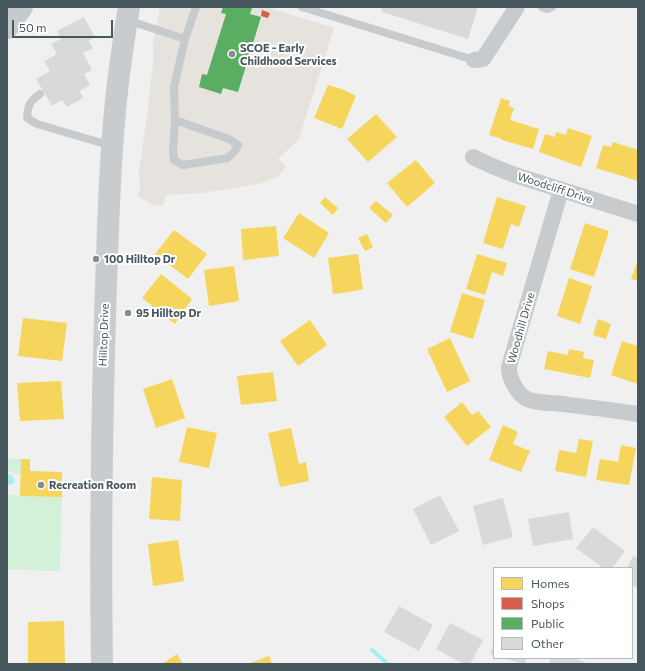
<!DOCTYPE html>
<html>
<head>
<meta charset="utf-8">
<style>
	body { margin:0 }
	#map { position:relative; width:645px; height:671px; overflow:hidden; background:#f1f0f0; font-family:Commissioner,sans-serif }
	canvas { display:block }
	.frame { position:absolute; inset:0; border:8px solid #46575e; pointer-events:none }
	.legend { position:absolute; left:493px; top:567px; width:140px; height:92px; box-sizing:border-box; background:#fff; border:1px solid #b5bcbf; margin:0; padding:5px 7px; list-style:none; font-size:12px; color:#46575e }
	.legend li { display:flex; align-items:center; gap:8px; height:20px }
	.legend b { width:20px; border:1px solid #b5bcbf }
	.scale { position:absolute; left:12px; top:20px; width:101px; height:18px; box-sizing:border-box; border:2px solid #46575e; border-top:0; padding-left:5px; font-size:12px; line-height:14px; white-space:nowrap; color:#46575e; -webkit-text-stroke:3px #fff; paint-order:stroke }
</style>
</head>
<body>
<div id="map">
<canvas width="645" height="671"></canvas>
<div class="frame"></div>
<ul class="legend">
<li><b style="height:11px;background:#f6d55c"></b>Homes</li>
<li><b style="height:11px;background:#d6604d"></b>Shops</li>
<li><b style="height:11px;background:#5aae61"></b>Public</li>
<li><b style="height:11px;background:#d8d9d9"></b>Other</li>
</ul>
<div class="scale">50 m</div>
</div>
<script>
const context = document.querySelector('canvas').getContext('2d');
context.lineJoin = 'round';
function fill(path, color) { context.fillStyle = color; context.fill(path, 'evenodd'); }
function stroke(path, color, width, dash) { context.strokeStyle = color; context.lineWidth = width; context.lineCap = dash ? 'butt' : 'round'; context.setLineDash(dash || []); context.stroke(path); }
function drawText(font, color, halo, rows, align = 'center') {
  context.font = font + ' Commissioner,sans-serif'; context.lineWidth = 4; context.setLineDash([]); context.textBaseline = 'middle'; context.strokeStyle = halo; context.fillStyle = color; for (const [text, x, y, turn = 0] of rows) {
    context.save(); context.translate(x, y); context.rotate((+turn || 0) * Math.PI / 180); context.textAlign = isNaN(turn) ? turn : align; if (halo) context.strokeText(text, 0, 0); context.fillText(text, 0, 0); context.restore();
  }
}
fill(new Path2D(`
	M160,7H266L334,28L299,139L278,159L286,167L277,177L262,183L252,185L202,193L166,195L163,206L153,205L138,196L140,189L139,170L148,110L149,96L153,64V43Z`), '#e6e2de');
fill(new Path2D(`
	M7,459H21V474L13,473L7,470Z
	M7,495L62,497L60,571L7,569Z`), '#d3f1d9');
fill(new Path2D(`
	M7,474L11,475L15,480L14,483L11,485H7Z`), '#a6eff1');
fill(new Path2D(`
	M328,85L342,89L356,96L342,129L314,118Z
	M501,98L510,101L508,106L514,108L510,120L539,129L533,149L502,140V139L489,135Z
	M376,114L397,137L368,162L347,139Z
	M568,128L592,136L581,167L539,152L545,134L555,137L556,132L566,135Z
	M613,142L638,150V181L596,168L603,145L611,147Z
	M416,160L435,183L407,207L387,183Z
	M325,197L338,208L333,215L320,203Z
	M497,197L526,206L519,227L511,224L503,249L483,243Z
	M376,201L393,215L386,223L369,208Z
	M299,213L329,233L314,258L283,238Z
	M585,223L609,231L594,277L570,269Z
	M276,226L279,256L243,260L241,229Z
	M174,230L207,254L188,279L155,254Z
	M367,234L373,247L365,251L358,238Z
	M358,254L363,289L349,292L333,294L328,258Z
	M477,254L507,263L503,276L492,272L485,295L466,289Z
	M638,260V281L631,279Z
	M234,266L239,301L209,306L204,270Z
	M161,274L192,299L175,324L142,298Z
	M569,278L592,286L580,324L557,316Z
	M462,293L485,300L473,339L450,332Z
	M23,318L67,323L62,361L18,356Z
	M598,319L611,324L606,339L593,335Z
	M310,320L327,345L298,366L280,341Z
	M450,338L470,381L447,392L427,349Z
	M622,341L638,346V384L611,375Z
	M569,349L584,352L583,358L594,360L590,378L544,369L548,351L568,355Z
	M273,372L277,401L241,405L237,376Z
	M172,379L185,418L156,428L143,389Z
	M61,381L64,419L20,421L17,383Z
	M462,402L472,415L478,411L491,427L467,446L444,417Z
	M503,425L518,432L513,444L530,451L521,472L489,460Z
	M187,427L217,433L209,468L179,462Z
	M291,428L299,464L306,462L309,481L280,487L268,433Z
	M579,439L593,441L586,477L555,471L559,450L576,453Z
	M621,445L636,448L629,485L596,480L600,459L618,462Z
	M21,459H30V471L62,472V497L20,496Z
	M152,477L182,480L180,521L149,519Z
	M178,540L184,581L153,586L148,544Z
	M64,621L65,664H28V622Z
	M177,654L183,664H162Z
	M269,656L272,664H248Z`), '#f6d55c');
fill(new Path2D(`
	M262,10L270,13L268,18L261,16Z`), '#d6604d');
fill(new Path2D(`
	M223,7H248L252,8L250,14L261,17L238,92L223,88L221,94L199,87L202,74L207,75L226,14L221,13Z`), '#5aae61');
stroke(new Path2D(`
	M372,650L388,664`), '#a6eff1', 4);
fill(new Path2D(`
	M381,7H478L468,39L382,12Z
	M84,17L95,37L88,41L93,48L83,53L92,70L84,74L90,85L80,91L83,98L67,107L62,100L52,106L36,79L50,71L44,61L57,54L51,44L61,39L57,31Z
	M440,495L459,531L431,545L413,509Z
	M503,498L513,537L483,545L473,506Z
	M569,512L573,539L533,546L528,519Z
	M593,527L625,551L612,568H603L576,548Z
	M633,556L638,558V588L632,585V568H627Z
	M399,606L433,625L419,651L384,632Z
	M450,623L483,640L470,664H464L436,649Z
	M494,642V655L490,654Z
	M504,658H527L525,664H522Z
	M551,658H573L590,664H549Z`), '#d8d9d9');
stroke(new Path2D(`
	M302,7L474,60
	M542,7L547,9L552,7
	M127,20L185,39L174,87L175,120L173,152L174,160L183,165L228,158L234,152L238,145L229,139L175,120
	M185,39L196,7
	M40,94C29,102 28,105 27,118L37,124L112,146`), '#c7cbcd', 8);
stroke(new Path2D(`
	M474,60L483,59L517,7
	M473,157L492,166L515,175L638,214
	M561,190L511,360C510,363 509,366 509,369C509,378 517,393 525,398C536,404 550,402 562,404C587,407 613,410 638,414`), '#c7cbcd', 16);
stroke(new Path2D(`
	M102,664C100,537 102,410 106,284C108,234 109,184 113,135C116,92 122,49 129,7`), '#c8ccce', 22);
stroke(new Path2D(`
	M7,28L22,7`), '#c5cacc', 22);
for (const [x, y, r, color] of [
	[232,54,4,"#828d91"],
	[96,259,4,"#828d91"],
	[128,313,4,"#828d91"],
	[41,485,4,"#828d91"]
]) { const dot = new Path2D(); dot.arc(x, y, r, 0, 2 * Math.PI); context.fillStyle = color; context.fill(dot); stroke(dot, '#fff', 1.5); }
drawText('bold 11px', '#46575e', '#fff', [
	["SCOE - Early",240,48],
	["Childhood Services",240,61],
	["100 Hilltop Dr",104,259],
	["95 Hilltop Dr",136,313],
	["Recreation Room",49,485]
], 'left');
drawText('11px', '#46575e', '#fff', [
	["Woodcliff Drive",555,188,18],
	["Woodhill Drive",521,328,-74],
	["Hilltop Drive",104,335,-88]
]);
</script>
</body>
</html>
